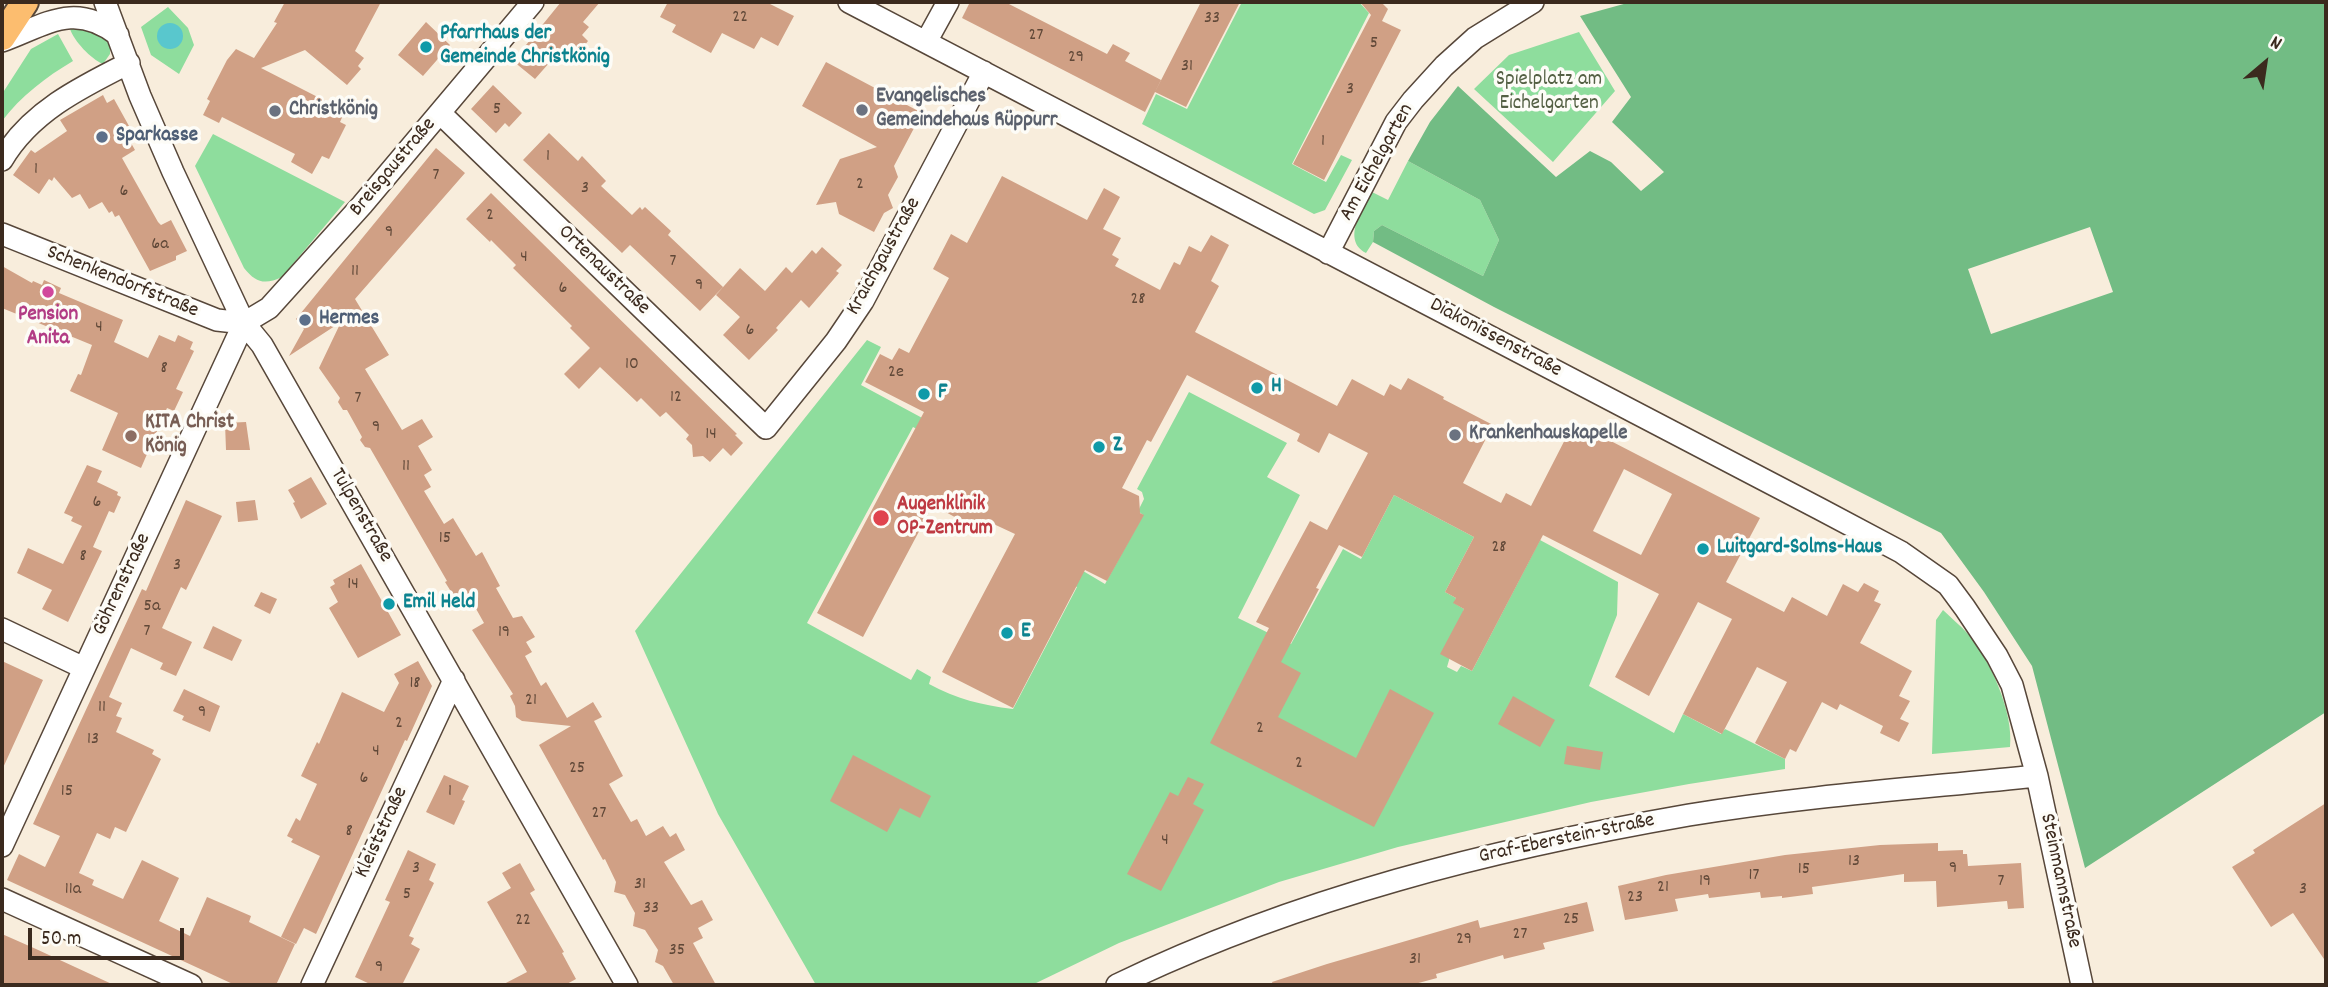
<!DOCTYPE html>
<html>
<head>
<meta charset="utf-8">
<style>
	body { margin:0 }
	#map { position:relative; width:2328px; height:987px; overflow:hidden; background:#f8eddc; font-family:Dekko,sans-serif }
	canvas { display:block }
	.frame { position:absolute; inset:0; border:4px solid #3b2a1e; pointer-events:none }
	.north { position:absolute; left:2230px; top:28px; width:70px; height:70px; -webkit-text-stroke:5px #fdfcf7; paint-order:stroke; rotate:29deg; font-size:19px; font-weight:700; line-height:28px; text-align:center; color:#3b2a1e }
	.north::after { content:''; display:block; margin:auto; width:24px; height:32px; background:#3b2a1e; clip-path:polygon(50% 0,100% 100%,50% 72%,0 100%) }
	.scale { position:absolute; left:28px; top:928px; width:156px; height:32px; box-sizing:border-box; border:4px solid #3b2a1e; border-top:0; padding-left:9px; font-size:21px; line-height:24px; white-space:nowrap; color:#3b2a1e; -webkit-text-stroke:5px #fdfcf7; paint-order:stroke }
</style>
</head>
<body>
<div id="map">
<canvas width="2328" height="987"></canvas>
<div class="frame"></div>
<div class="north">N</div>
<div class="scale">50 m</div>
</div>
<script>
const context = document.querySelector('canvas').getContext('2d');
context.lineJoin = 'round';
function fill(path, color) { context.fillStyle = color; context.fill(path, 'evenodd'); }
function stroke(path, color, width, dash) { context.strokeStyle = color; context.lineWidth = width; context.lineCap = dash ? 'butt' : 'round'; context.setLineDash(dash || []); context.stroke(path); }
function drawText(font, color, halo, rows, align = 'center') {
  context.font = font + ' Dekko,sans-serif'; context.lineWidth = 7; context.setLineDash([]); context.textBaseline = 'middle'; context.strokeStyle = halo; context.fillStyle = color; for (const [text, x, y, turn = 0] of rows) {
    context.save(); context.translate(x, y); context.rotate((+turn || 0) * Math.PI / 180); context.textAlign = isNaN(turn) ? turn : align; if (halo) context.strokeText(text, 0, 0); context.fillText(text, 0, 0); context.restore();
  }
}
fill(new Path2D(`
	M1242,2H1359L1369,13L1292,164L1326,182L1341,155L1352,160L1325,210L1314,214L1142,124L1156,94L1187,109Z
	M168,7L188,28L194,45L179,74L151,55L141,27Z
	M79,27L95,29L110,41V54L103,64C91,59 74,41 70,29Z
	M1579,32L1615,91L1553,162L1474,89L1509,55Z
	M58,34L73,61C46,77 21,96 2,121V94L31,49Z
	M213,134L345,202L282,277C265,285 256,283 244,268L195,166Z
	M1408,161L1480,200L1499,240L1483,276L1382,225L1374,231L1373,242L1366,253C1341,240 1363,208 1372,192L1388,200Z
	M867,340L881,347L861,385L965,441L959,451L913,427L807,623L911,680L917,669L931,677L929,684C957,699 981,705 1013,709L1077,587L1064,580L1073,565L1105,584L1143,515L1138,511L1144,499L1142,492L1137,489L1189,392L1287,443L1267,477L1300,495L1238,618L1291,644L1343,549L1361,559L1394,495L1474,537L1445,592L1456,598L1454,603L1464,609L1447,667L1457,672L1461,666L1472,671L1540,540L1618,582L1617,615L1589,686L1674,733L1683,714L1721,734L1725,729L1785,759V769L1689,784L1591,802L1398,847L1279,882L1119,943L1032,985H816L718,814L635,631Z
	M1943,610C1951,618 1960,625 1968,634C1990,659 2014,713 2010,747L1932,754L1936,620Z`), '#8edd9d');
fill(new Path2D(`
	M1631,2H2326V712L2085,868L2032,666L1984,592L1941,533L1494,307L1373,242L1374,231L1382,225L1483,276L1499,240L1480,200L1408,161L1430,122L1458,86L1556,177L1590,151L1611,162L1641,191L1664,172L1612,122L1631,97L1580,16ZM2090,227L2113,292L1991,334L1968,269Z`), '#72bc84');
fill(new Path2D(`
	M157 36a13 13 0 1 1 26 0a13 13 0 1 1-26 0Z`), '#59c7cd');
fill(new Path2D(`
	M285,2H381L355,51L364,58L358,66L361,69L347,85L305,50L261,68L345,111L340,122L346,125L329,159L322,156L312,174L291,162L295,154L222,117L219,123L203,115L210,101L207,99L227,60L236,49L254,58L277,23L274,22Z
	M561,2H600L583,22L589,27L582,35L588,41L577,55L564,46L535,79L513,61Z
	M668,2H766L794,16L778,46L761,37L754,49L722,33L711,53L672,32L676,25L660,17Z
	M970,2H1005L1107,54L1113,44L1130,53L1125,61L1161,80L1145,112L962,18Z
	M1201,2H1240L1186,107L1155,92Z
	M1360,2H1381L1388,9L1382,21L1401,30L1324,180L1293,164L1371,15Z
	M426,22L450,45L423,76L398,55Z
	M826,62L922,113L894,166L898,177L888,195L893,208L884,213L874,232L839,214L836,202L816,205L840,159L877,147L802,106Z
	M493,85L522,113L509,127L505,123L496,133L471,109Z
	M103,95L107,103L114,99L129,126L123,129L135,150L122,158L158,222L161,225L171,220L187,251L176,256V260L150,271L119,215L115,217L112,211L109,213L102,202L89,209L80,194L72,198L54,177L52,181L49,179L39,194L13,175L31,150L35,153L67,131L60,120Z
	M549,133L578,161L582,156L606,181L601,186L632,215L640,207L642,210L645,207L671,231L668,235L723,287L700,311L630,245L622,253L523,160Z
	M436,148L465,173L355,299L389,355L365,369L402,430L422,419L433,437L418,446L432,470L424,475L431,487L424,491L444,524L453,518L476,556L482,552L500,586L496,588L513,618L522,616L535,637L526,642L532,652L525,656L541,686L546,682L567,718L593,702L602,717L594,721L623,776L609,784L631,822L637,819L646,836L663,826L670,837L676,833L685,850L664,862L691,905L702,900L713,920L698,928L703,938L693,943L716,985H674L663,966L655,962L658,950L645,930L633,926L635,913L625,895L614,892L616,882L605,859L603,860L539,745L571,726L522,721L516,717L515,706L510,696L513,694L472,630L484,623L470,598L460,603L452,601L448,594L450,590L445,582L447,581L370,448L365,447L360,440L362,437L347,410H343L338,402L340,398L319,368L341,322L289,356L304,329L296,319Z
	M1002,176L1087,220L1104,188L1120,197L1103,229L1121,238L1112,255L1119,259L1115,266L1160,290L1174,262L1180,265L1189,246L1201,252L1211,235L1229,245L1211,281L1219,286L1195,332L1337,406L1352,379L1384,396L1390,384L1401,390L1408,378L1444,397L1443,399L1493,425L1463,483L1501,503L1506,493L1531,506L1574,422L1760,518L1726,582L1784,612L1792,597L1827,616L1843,584L1858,592L1864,583L1879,591L1874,601L1881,604L1860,643L1912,671L1899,696L1910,701L1900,719L1909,723L1899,742L1880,733L1883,726L1840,704L1837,710L1822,702L1796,752L1790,749L1785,759L1755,743L1787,682L1757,667L1722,734L1683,714L1732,619L1698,602L1649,696L1615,677L1659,594L1543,535L1472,671L1440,654L1464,609L1453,603L1456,598L1445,592L1474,537L1394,495L1362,557L1339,545L1316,588L1319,589L1281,662L1301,673L1278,717L1356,758L1390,689L1434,713L1374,827L1210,743L1269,628L1256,622L1283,571L1310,521L1327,530L1368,453L1329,433L1319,453L1297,441L1300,434L1187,375L1151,442L1147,440L1122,488L1139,496L1140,513L1144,515L1107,581L1085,570L1013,708L942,672L1015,534L985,520L980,531L933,505L863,637L817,613L924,412L865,382L880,354L892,360L899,348L909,353L949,278L933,269L951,234L967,243ZM1624,469L1672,494L1641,555L1593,531Z
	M491,193L737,434L735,435L743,443L731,456L723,448L710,462L703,456L693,457L692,445L686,439L689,435L666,412L660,417L641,398L637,402L600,367L579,389L564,374L590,348L570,328L572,326L513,268L516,265L491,240L490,242L466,219Z
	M822,247L842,265L836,271L839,273L809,308L801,300L776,328L778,330L749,360L723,335L740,317L716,295L740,268L765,291L786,267L792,273L812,250L816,254Z
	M2,266L32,283L33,281L42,285L44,280L61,288L59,293L123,320L114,342L148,358L159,335L175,342L178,335L193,342L190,349L194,351L176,389L183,392L174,411L167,408L141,468L102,450L118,413L70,391L78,374L81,375L92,345L2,308Z
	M246,422L250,450H226L225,423Z
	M87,465L102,471L97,482L118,492L117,495L121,497L114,513L109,511L93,547L102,551L68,622L42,609L52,590L17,573L28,548L63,564L82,526L71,521L73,517L64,513Z
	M311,477L327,504L301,519L293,503L295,502L288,490Z
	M186,500L222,516L186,590L181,587L162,628L192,642L176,676L160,669L163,663L131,648L109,697L122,703L116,716L122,718L116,732L154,750L152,754L161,759L126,832L115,827L110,839L97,833L79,873L94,880L92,885L123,899L142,860L179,878L159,921L190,936L207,897L251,916L249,922L295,944L276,985H235L7,880L19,854L45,867L60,836L33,824L142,589L146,591Z
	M255,500L258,520L238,522L236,502Z
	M361,564L401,635L358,658L329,608L338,602L330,587L335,584L333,580Z
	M261,592L277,599L270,614L254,606Z
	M213,626L242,640L232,661L203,648Z
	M2,661L43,680L2,770Z
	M418,661L432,686L407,741L405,740L316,934L304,928L296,944L281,937L320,856L291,842L293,839L287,836L296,818L300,821L317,784L301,776L317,742L319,744L342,692L384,712L399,683L394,674Z
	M184,689L220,706L210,732L182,720L184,716L173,711Z
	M1513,696L1555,720L1540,747L1498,724Z
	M1567,746L1603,752L1600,770L1564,764Z
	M853,755L931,796L920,818L900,808L887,832L830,801Z
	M444,775L469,786L462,800L465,801L454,825L426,812Z
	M1188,777L1204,784L1193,804L1204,810L1161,891L1127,874L1170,792L1178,796Z
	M2326,803V962L2293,913L2271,927L2232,867L2255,853L2253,850Z
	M1938,843V851L1963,850V854H1967L1968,866L2021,863L2024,908L2008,909L2007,901L1937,907L1936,881L1904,882V874L1812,887L1813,894L1782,898V896L1761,898L1760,892L1709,898L1708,894L1675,899L1678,911L1625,920L1618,886L1666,875L1785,855L1880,845Z
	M408,850L436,864L429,880L434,883L409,936L414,938L411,944L420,949L402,985H372L355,977L390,902L385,900Z
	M520,863L535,890L530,893L564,952L562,953L576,979L565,985H502L527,972L487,902L511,888L502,873Z
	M1587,902L1594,931L1543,943L1545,949L1504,959L1503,955L1436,974L1437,978L1411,985H1273L1272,982L1327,964L1478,920L1480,928Z
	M2,934L36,949L114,985H2Z`), '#d0a085');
const minor = new Path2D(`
	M105,2L140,96L173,172L244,323L262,345L627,985
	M849,2L1820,509L1901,552L1948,585L1965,608L1997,656L2012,685L2037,776L2082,985
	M2,41C46,25 74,1 118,35
	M926,42L948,2
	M440,113L766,428L836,341L863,301L984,72
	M2,160C30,112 81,87 129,63
	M2,234L217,320L244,323
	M1328,253L1396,122L1413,100L1444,66L1475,38L1533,2
	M244,323L269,308L362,205L533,2
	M2,629L84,668
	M2,846L244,323
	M2,899L191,985
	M312,985L454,680
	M1117,985C1297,898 1493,849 1689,815C1804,796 1921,788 2037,776`);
const major = new Path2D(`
	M2,37L25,2`);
stroke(minor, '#57473a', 24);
stroke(major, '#57473a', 30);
stroke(minor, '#fff', 21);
stroke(major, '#fcbd6f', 26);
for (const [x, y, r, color] of [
	[426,47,7,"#0f9aa8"],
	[862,110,7,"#6b7280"],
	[275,111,7,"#6b7280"],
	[102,137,7,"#5c6f8a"],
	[48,292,7,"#d1479c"],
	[305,320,7,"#5c6f8a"],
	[1257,388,7,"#0f9aa8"],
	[924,394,7,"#0f9aa8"],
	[1455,435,7,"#6b7280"],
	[131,436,7,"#8d6e63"],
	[1099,447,7,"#0f9aa8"],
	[881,518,9,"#e0444e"],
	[1703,549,7,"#0f9aa8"],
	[389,604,7,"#0f9aa8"],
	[1007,633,7,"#0f9aa8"]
]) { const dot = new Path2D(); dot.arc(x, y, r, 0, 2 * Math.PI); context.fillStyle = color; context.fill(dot); stroke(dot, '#fdfcf7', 2.5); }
drawText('18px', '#604838', null, [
	["22",740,19],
	["33",1212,20],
	["27",1036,37],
	["5",1374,45],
	["29",1076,59],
	["31",1187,68],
	["3",1350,91],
	["5",497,111],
	["1",1323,143],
	["1",548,158],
	["1",36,171],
	["7",436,177],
	["2",860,186],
	["3",585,190],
	["6",124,193],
	["2",490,217],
	["9",389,234],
	["6a",160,246],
	["4",524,259],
	["7",673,263],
	["11",355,273],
	["9",699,287],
	["6",563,290],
	["28",1138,301],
	["4",99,329],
	["6",750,332],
	["10",632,366],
	["8",164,370],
	["2e",896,374],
	["12",676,399],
	["7",358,400],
	["9",376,429],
	["14",711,436],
	["11",406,468],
	["6",97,504],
	["15",445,540],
	["28",1499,549],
	["8",83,558],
	["3",177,567],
	["14",353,586],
	["5a",152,608],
	["7",147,633],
	["19",504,634],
	["18",415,685],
	["21",531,702],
	["11",102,709],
	["9",202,714],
	["2",399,725],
	["2",1260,730],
	["13",93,741],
	["4",376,753],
	["2",1299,765],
	["25",577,770],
	["6",364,780],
	["15",67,793],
	["1",450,793],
	["27",599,815],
	["8",349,833],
	["4",1165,842],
	["13",1854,863],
	["3",416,870],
	["9",1953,870],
	["15",1804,871],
	["17",1754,877],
	["19",1705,883],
	["7",2001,883],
	["31",640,886],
	["21",1663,889],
	["11a",73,891],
	["3",2303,891],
	["5",407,896],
	["23",1635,899],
	["33",651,910],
	["25",1571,921],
	["22",523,922],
	["27",1520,936],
	["29",1464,941],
	["35",677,952],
	["31",1415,961],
	["9",379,969]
]);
drawText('bold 21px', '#0d838f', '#fdfcf7', [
	["Pfarrhaus der",440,35],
	["Gemeinde Christkönig",440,59],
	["H",1271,388],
	["F",938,394],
	["Z",1113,447],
	["Luitgard-Solms-Haus",1717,549],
	["Emil Held",403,604],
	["E",1021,633]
], 'left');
drawText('21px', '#546044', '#fdfcf7', [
	["Spielplatz am",1549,81],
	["Eichelgarten",1549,105]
]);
drawText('bold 21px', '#5b616d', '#fdfcf7', [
	["Evangelisches",876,98],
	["Gemeindehaus Rüppurr",876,122],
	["Christkönig",289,111],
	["Krankenhauskapelle",1469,435]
], 'left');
drawText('bold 21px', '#4e5e75', '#fdfcf7', [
	["Sparkasse",116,137],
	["Hermes",319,320]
], 'left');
drawText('21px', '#3b2a1e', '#fdfcf7', [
	["Am Eichelgarten",1378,163,-61],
	["Breisgaustraße",394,168,-50],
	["Kraichgaustraße",885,257,-61],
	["Ortenaustraße",603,271,44],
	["Schenkendorfstraße",122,283,22],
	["Diakonissenstraße",1495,339,28],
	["Tulpenstraße",360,516,60],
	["Göhrenstraße",123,585,-65],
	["Kleiststraße",383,833,-65],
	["Graf-Eberstein-Straße",1567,840,-12],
	["Steinmannstraße",2059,881,78]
]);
drawText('bold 21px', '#b23c85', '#fdfcf7', [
	["Pension",48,316],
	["Anita",48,340]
]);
drawText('bold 21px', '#785e54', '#fdfcf7', [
	["KITA Christ",145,424],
	["König",145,448]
], 'left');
drawText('bold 21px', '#be3a42', '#fdfcf7', [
	["Augenklinik",897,506],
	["OP-Zentrum",897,530]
], 'left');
</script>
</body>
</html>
